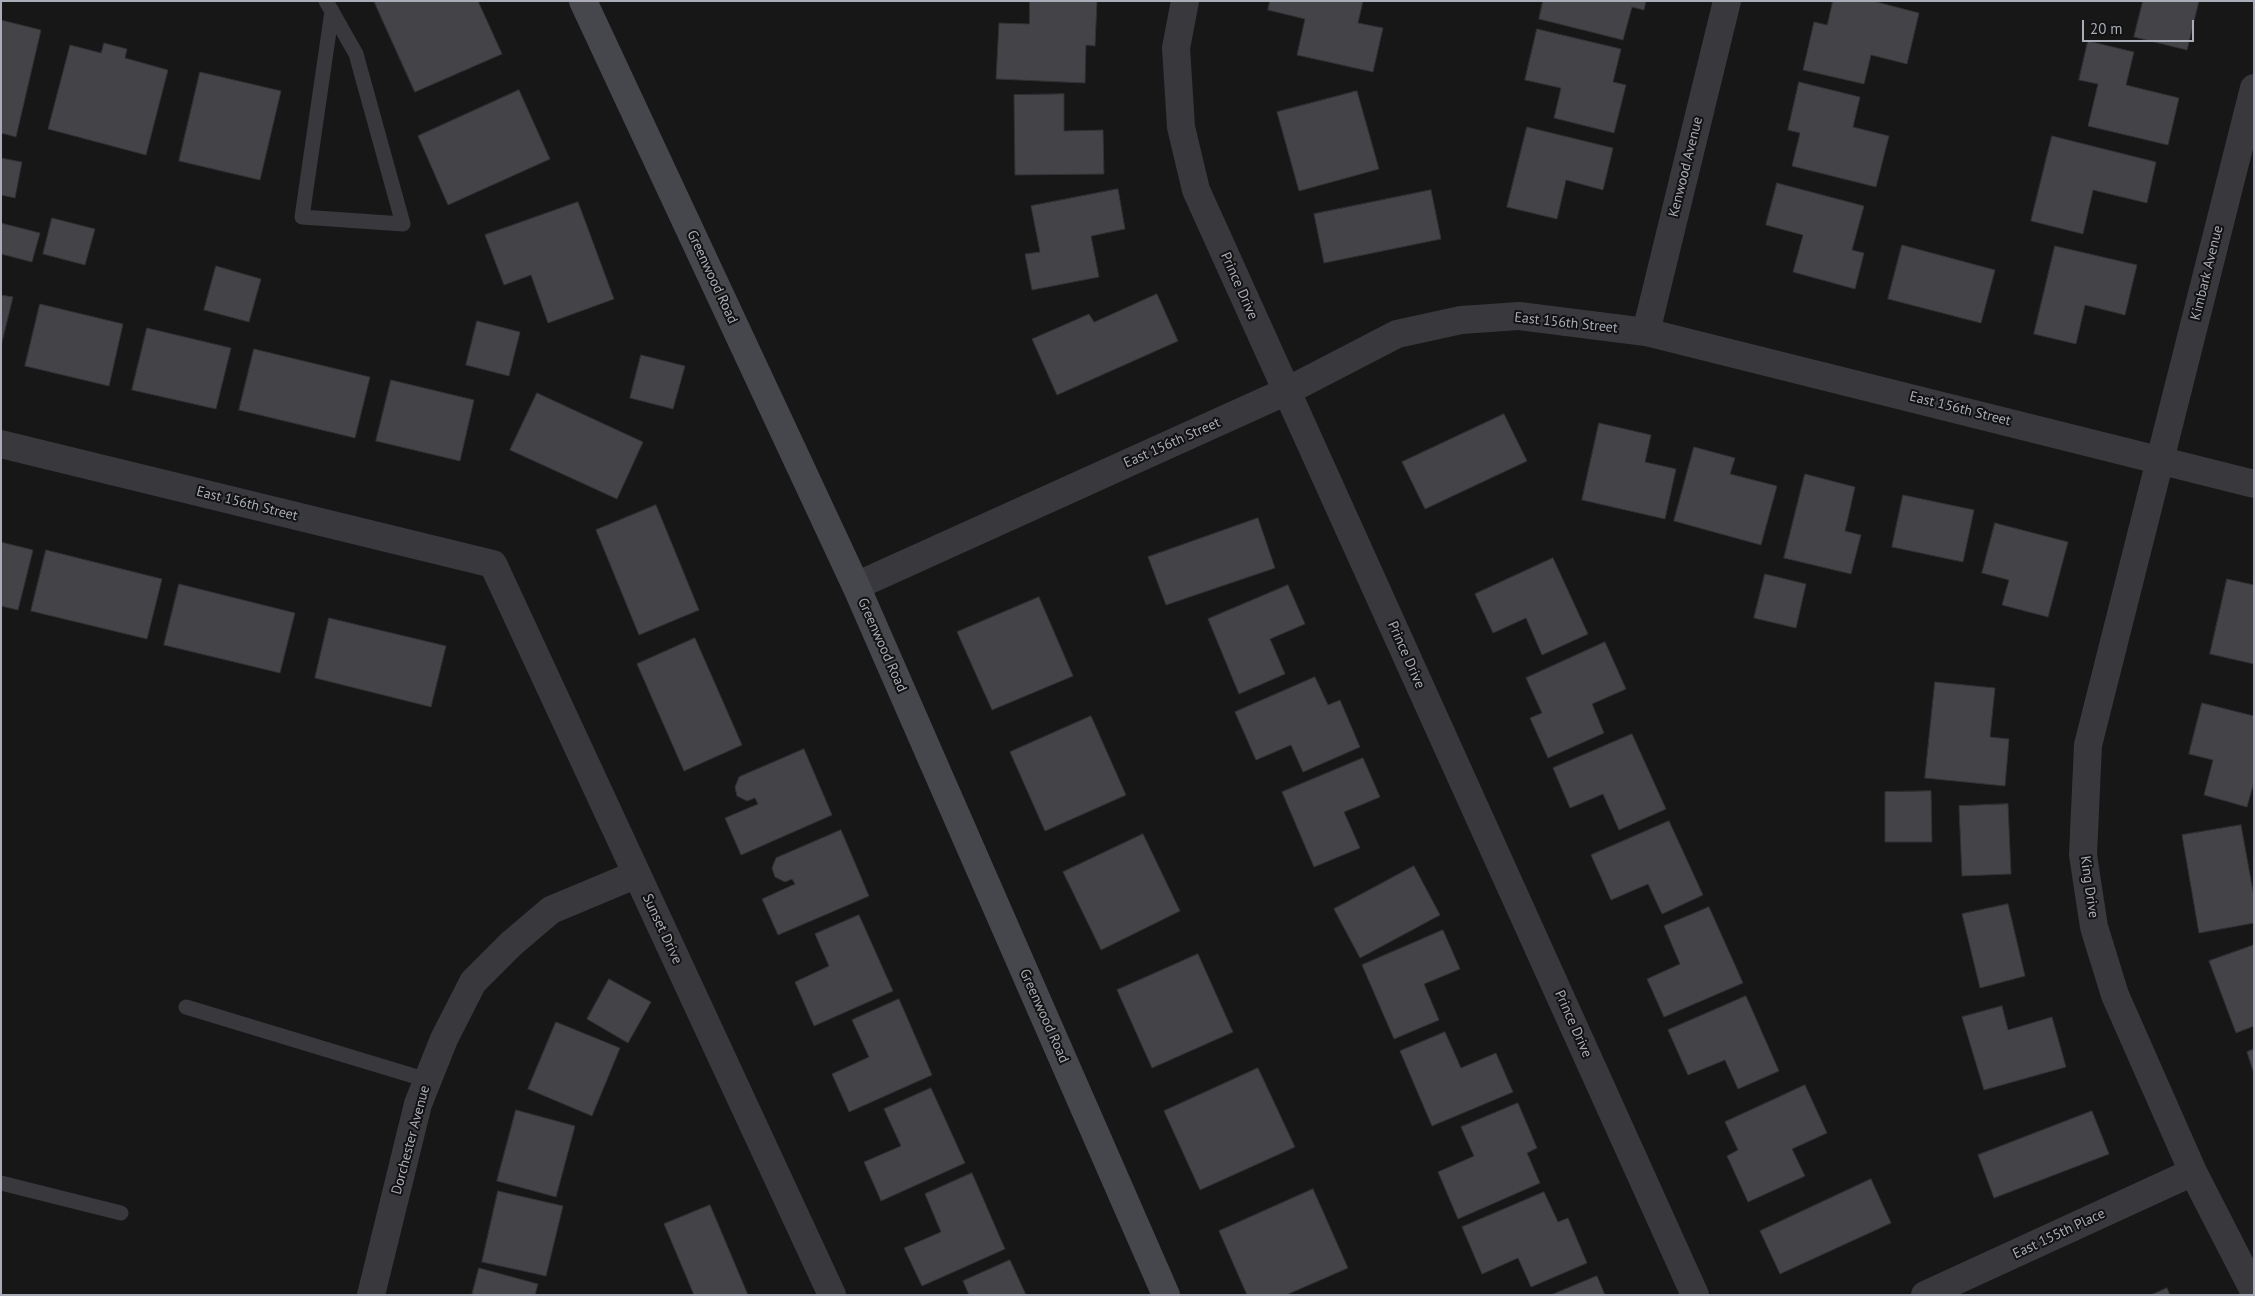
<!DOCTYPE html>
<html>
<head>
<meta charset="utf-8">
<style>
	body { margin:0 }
	#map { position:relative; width:2255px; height:1296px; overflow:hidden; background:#171718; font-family:"PT Sans",sans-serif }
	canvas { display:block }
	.frame { position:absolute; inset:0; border:2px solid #aaadb7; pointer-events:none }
	.scale { position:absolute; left:2082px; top:20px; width:112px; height:22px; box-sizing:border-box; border:2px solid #aaadb7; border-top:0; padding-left:6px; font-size:15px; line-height:18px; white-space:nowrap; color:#aaadb7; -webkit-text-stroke:4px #121213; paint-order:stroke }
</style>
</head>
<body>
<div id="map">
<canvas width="2255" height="1296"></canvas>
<div class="frame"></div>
<div class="scale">20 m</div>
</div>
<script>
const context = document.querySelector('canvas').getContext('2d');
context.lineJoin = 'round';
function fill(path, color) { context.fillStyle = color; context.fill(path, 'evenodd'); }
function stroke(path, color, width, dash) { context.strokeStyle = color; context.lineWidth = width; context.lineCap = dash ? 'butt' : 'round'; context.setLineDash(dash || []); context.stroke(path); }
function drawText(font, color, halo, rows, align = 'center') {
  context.font = font + ' "PT Sans",sans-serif'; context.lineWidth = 4; context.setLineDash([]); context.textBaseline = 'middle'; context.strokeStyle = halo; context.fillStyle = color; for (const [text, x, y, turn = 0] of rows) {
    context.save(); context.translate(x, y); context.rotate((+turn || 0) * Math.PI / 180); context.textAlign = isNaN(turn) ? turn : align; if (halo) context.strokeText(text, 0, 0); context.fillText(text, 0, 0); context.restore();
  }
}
const building = new Path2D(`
	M374,1H478L502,54L415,92Z
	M1030,1H1097L1095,46L1086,45L1085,83L996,79L999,23L1029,24Z
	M1270,1H1363L1358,23L1383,28L1373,72L1297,55L1305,19L1268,10Z
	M1543,1H1646L1644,10L1632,7L1623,40L1539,19Z
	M1833,1H1873L1919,13L1907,64L1871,55L1864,84L1803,70L1814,22L1827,25Z
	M2143,1H2199L2187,50L2134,37Z
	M1,20L41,30L16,137L1,133Z
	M1537,29L1621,49L1613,82L1626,85L1614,133L1554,118L1561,88L1525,80Z
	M2088,41L2134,52L2126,85L2179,98L2168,145L2088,126L2098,84L2079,80Z
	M104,43L127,49L125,58L168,70L146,155L48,129L70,45L101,53Z
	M200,72L281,91L260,180L179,161Z
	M1799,82L1860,97L1853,127L1889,136L1876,187L1792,166L1800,133L1788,130Z
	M519,90L550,159L448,205L418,136Z
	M1357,91L1379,169L1299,191L1277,112Z
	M1064,94V131L1103,130L1104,174L1015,175L1014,95Z
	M1527,127L1613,148L1603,190L1566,180L1557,219L1507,207Z
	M2052,136L2156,162L2147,203L2093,190L2083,234L2031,221Z
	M1,158L22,162L15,198L1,195Z
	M1777,183L1864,206L1852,250L1864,253L1855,289L1793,272L1803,235L1766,225Z
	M1118,189L1125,229L1091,236L1099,277L1032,290L1025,254L1040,252L1031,206Z
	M1431,190L1441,239L1324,263L1314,214Z
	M578,202L614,299L548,323L531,275L504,285L485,235Z
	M52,218L95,229L85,265L43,254Z
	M1,223L40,233L32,262L1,254Z
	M1902,245L1995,270L1981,323L1888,299Z
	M2055,246L2137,265L2125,315L2085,305L2076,344L2034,334Z
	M216,266L261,279L249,322L204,310Z
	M1157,294L1178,341L1057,395L1032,339L1089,314L1094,322Z
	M1,295L13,297L1,346Z
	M40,304L123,324L109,386L25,366Z
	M477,321L520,332L509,376L466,365Z
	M147,328L231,348L216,409L132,390Z
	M254,349L370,377L355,438L239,410Z
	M641,355L685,366L673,409L630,398Z
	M391,380L474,400L460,461L376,441Z
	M537,393L643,442L617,499L510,450Z
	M1504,414L1527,461L1425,509L1402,462Z
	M1599,423L1651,435L1645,462L1676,469L1665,519L1582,500Z
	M1694,447L1735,458L1730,474L1777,486L1761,545L1674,521Z
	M1805,474L1855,487L1845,531L1861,535L1851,574L1784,558Z
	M1903,495L1974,510L1963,562L1892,547Z
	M656,505L699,610L639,635L596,530Z
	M1258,518L1275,568L1166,605L1148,557Z
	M1995,523L2068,542L2048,617L2002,605L2009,580L1982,573Z
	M1,542L33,550L18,610L1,606Z
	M46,550L162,579L147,639L31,611Z
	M1553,558L1588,634L1542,655L1526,618L1493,633L1475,594Z
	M1765,574L1806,584L1796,628L1754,618Z
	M2227,579L2254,585V664L2210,654Z
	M179,584L295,613L280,673L164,645Z
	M1288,585L1305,624L1270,639L1285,674L1239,694L1208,619Z
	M1039,597L1073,676L992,710L957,632Z
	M329,618L446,646L431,707L315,678Z
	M695,638L742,745L684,771L637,664Z
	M1605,642L1626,689L1592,704L1604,733L1548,758L1530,718L1542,713L1526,678Z
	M1315,677L1328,705L1340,700L1360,747L1303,772L1291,745L1256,760L1235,712Z
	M1935,682L1995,688L1990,737L2009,739L2005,786L1925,778Z
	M2202,703L2254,716V782L2247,807L2204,795L2213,760L2189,754Z
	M1091,716L1126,795L1045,831L1010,752Z
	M1632,734L1666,809L1619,830L1603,794L1570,808L1553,768Z
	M804,749L832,815L741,855L725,818L758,804L755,798L747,801L737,796L735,787L739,777Z
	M1363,758L1380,797L1344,812L1360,848L1314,867L1282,792Z
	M1931,791L1932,842H1885V792Z
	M2008,804L2011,874L1962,876L1959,806Z
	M1669,821L1703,895L1662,914L1648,884L1611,900L1591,855Z
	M2241,825L2254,897V923L2199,933L2182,835Z
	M841,830L869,896L778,935L762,899L795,884L792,879L785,882L775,877L772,868L776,858Z
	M1143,834L1180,911L1101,950L1063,872Z
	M1414,866L1440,915L1360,958L1334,909Z
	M2008,904L2025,976L1980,988L1962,914Z
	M1709,907L1743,983L1664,1017L1647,979L1680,964L1664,926Z
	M859,915L893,991L814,1026L795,982L829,966L815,934Z
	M1443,930L1460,969L1424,984L1439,1020L1394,1039L1362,965Z
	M2254,945V1026L2236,1033L2209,961Z
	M1198,954L1233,1032L1152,1068L1117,990Z
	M609,979L651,1002L628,1043L587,1019Z
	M1746,996L1779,1071L1738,1089L1725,1060L1688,1075L1668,1030Z
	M899,999L932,1075L849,1112L832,1074L869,1057L852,1020Z
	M2002,1006L2008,1030L2052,1017L2066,1067L1984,1090L1962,1017Z
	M556,1022L620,1048L592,1116L528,1089Z
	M1445,1032L1461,1068L1496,1053L1513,1092L1432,1126L1400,1051Z
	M2254,1049V1074L2247,1052Z
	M1258,1068L1295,1147L1200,1190L1164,1111Z
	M1805,1085L1827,1133L1792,1149L1805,1176L1748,1202L1727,1156L1738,1150L1725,1122Z
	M931,1088L965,1163L881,1201L864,1162L901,1146L884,1109Z
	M1518,1103L1537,1148L1527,1153L1540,1183L1458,1219L1438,1172L1474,1156L1461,1127Z
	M516,1110L575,1126L556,1197L497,1181Z
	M2092,1111L2109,1154L1994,1198L1978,1155Z
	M972,1173L1005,1249L922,1286L904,1248L941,1232L925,1194Z
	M1871,1179L1891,1223L1780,1274L1760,1231Z
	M1313,1189L1348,1268L1286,1295H1247L1219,1231Z
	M498,1191L563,1206L546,1276L482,1262Z
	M1544,1192L1558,1222L1568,1218L1587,1263L1531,1287L1518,1258L1482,1274L1462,1227Z
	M710,1205L748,1295H694L664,1224Z
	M1010,1260L1026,1295H969L963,1281Z
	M479,1268L538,1284L535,1295H472Z
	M1597,1276L1605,1295H1551Z
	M2167,1288L2170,1295H2151Z`);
fill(building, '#444448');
stroke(building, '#313134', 1);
stroke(new Path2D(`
	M326,1L356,54L403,224L302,217L332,11
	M186,1007L427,1080
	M1,1183L121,1213`), '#38383d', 15);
stroke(new Path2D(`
	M1185,1L1176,48L1181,127L1196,190L1695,1295
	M2254,88L2088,745L2083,855L2094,927L2115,995L2193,1172L2254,1291
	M1646,332L1727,1
	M1,444L493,564L832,1295
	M856,586L1287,391L1397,334L1461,320L1519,316L1646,332L2254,484
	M371,1295L418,1104L444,1039L473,982L511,944L551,910L637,874
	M1925,1295L2193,1172`), '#38383d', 28);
stroke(new Path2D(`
	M583,1L856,586L1166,1295`), '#46474d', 28);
drawText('14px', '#aaadb7', '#121213', [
	["Kenwood Avenue",1686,167,-76],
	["Kimbark Avenue",2207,273,-76],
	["Greenwood Road",712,277,65],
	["Prince Drive",1239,286,66],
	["East 156th Street",1566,323,6],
	["East 156th Street",1960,409,14],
	["East 156th Street",1172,443,-24],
	["East 156th Street",247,504,14],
	["Greenwood Road",882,645,66],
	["Prince Drive",1406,655,66],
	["King Drive",2089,887,82],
	["Sunset Drive",662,929,65],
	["Greenwood Road",1044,1016,66],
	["Prince Drive",1573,1024,66],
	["Dorchester Avenue",411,1140,-75],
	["East 155th Place",2059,1234,-25]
]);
</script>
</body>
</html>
